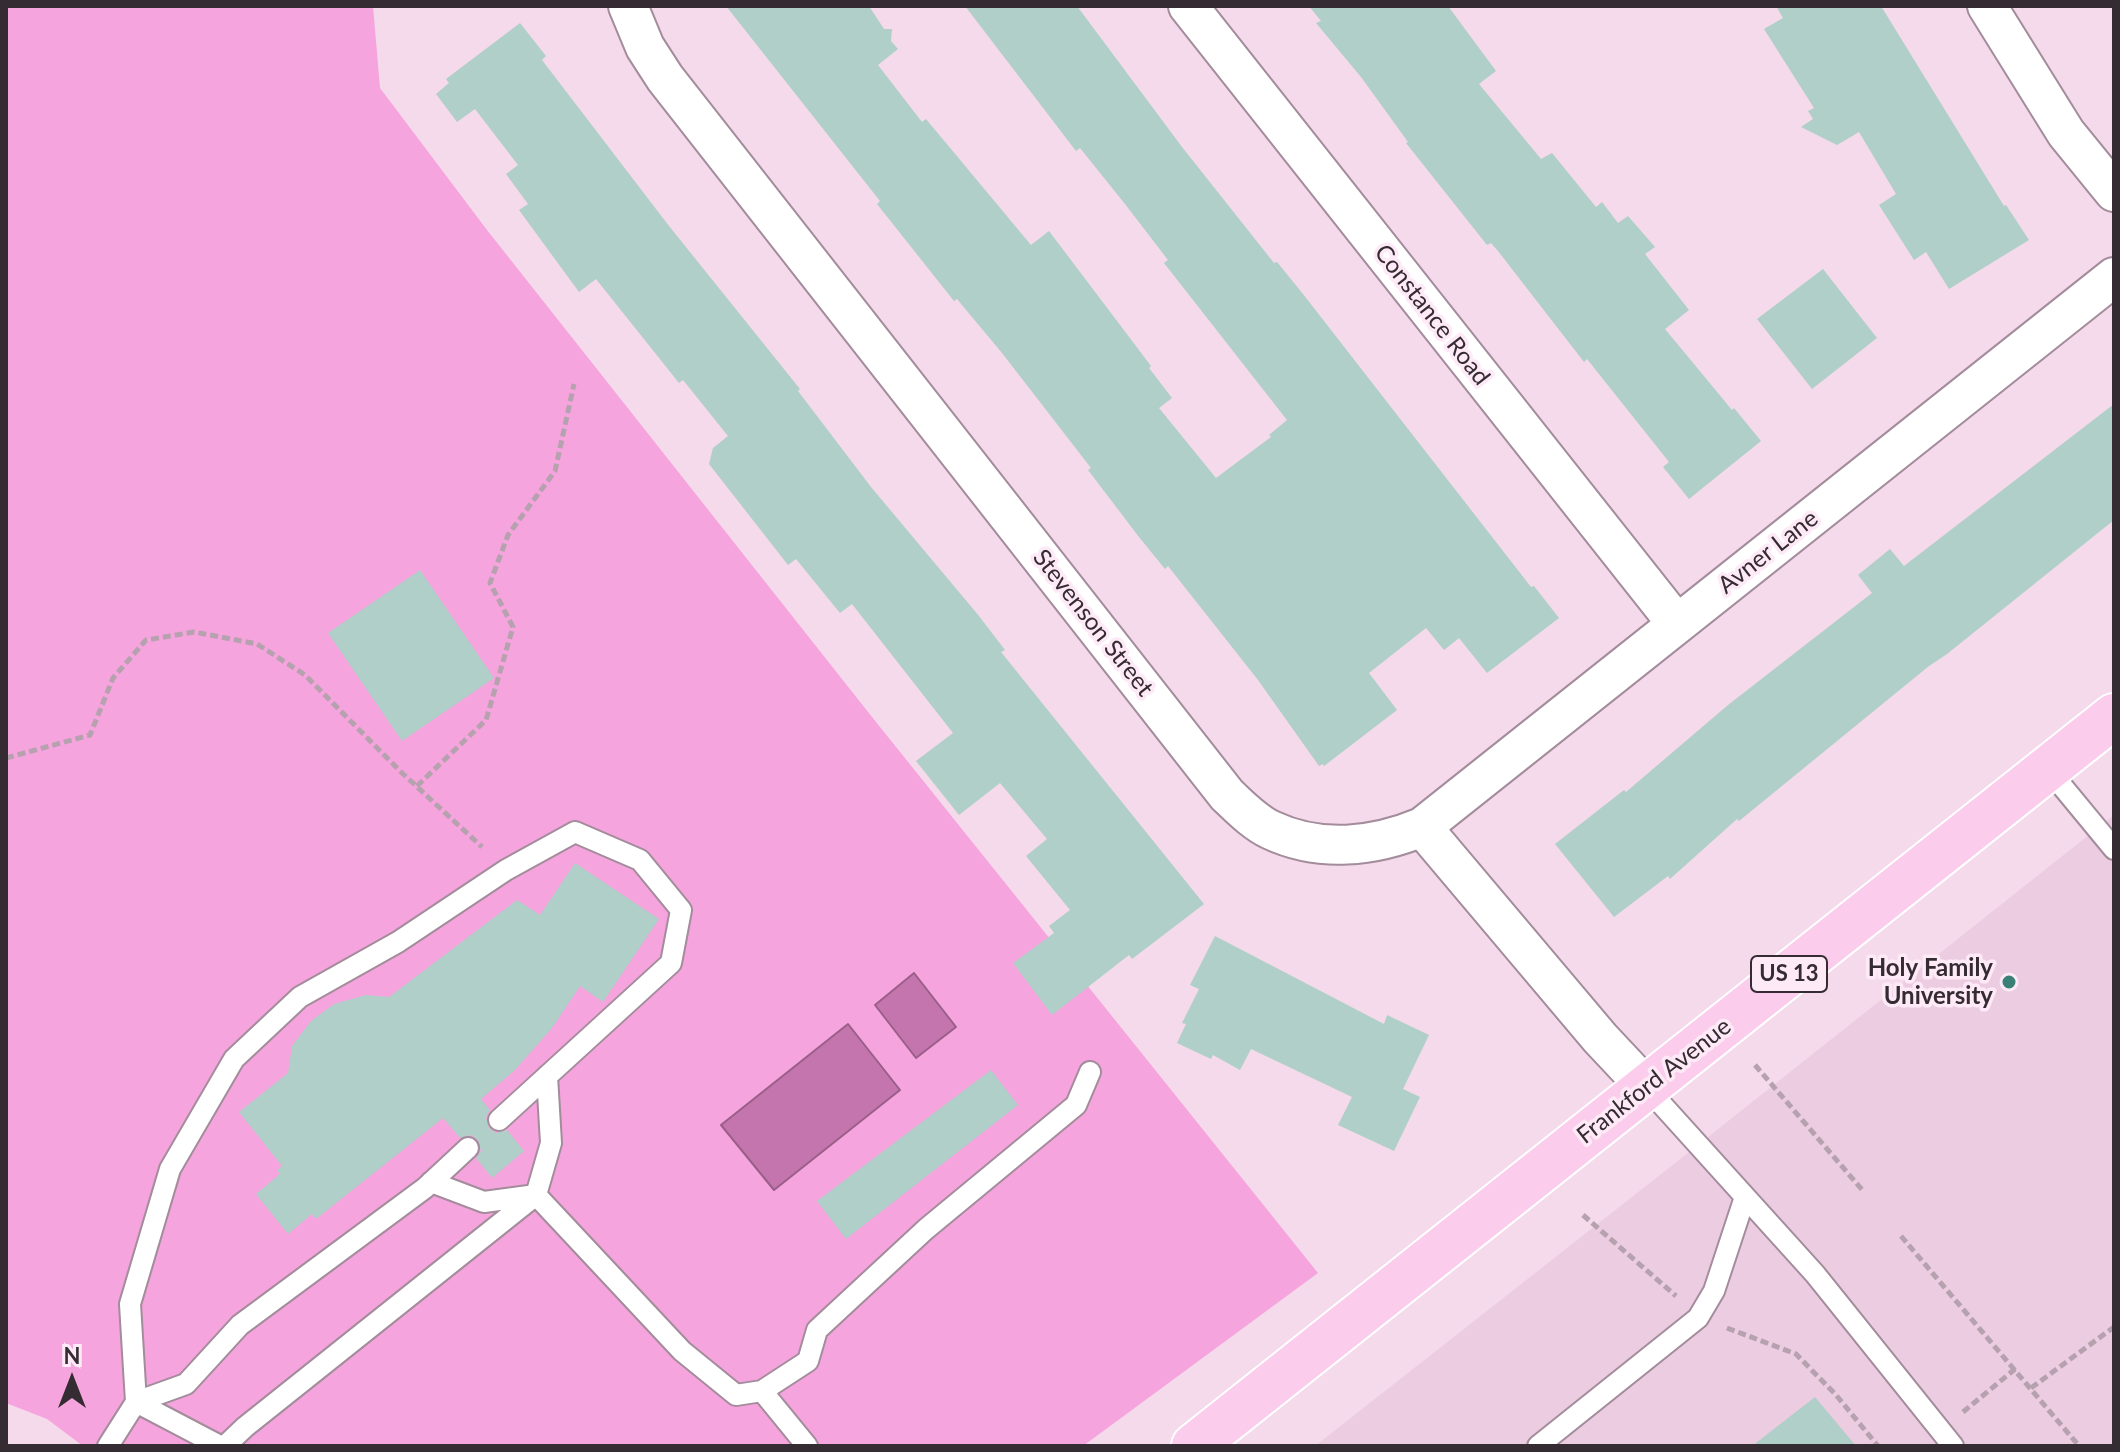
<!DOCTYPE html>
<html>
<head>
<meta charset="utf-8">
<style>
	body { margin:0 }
	#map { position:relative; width:2120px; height:1452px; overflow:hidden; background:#f4daeb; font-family:Lato,sans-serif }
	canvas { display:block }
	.frame { position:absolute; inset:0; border:8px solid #352b32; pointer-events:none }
	.north { position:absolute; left:32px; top:1340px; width:80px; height:80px; -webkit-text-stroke:6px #fee9f7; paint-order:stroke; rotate:0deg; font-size:22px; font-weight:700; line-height:32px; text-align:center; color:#352b32 }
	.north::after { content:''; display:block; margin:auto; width:28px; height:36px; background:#352b32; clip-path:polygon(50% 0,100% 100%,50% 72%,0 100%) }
</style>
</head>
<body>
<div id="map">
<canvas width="2120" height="1452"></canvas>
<div class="frame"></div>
<div class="north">N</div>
</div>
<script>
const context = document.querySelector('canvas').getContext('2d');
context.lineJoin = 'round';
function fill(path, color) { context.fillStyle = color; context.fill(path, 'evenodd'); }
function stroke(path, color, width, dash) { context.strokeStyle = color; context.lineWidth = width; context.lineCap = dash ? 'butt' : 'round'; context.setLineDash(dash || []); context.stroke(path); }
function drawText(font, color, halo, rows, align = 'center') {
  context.font = font + ' Lato,sans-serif'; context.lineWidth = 7; context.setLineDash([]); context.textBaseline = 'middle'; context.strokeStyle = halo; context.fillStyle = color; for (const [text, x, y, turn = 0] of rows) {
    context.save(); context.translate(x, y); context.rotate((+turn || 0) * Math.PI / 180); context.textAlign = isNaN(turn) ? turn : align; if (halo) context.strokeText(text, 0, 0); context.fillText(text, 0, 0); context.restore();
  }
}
fill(new Path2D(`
	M2114,815V1446H1315L1693,1149Z`), '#eccce1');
fill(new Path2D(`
	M6,6H373L380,88L487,230L872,717L1318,1273L1083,1446H83L47,1419L6,1403Z`), '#f6a4dd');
const water = new Path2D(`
	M914,973L956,1027L916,1058L875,1005Z
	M848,1024L900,1090L774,1190L721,1125Z`);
fill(water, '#c575ae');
stroke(water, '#9a5f89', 2);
fill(new Path2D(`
	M726,6H869L884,29H892L891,41L898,49L878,65L922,122L926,119L1031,245L1049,231L1151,366L1149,368L1172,398L1159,408L1216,478L1271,437L1269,435L1287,420L1164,263L1168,260L1125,204L1080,148L1076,151L965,6H1077L1182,147L1274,263L1277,262L1303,294L1531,587L1534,586L1559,618L1487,673L1459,638L1444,650L1426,628L1369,673L1397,710L1324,766L1323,764L1319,766L1258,680L1168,566L1165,569L1139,537L1088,470L1091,468L1002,353L957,299L954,301L877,204L880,201Z
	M1309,6H1448L1496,71L1479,84L1541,159L1552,153L1596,207L1602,202L1618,223L1628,216L1655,247L1645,254L1689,310L1665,329L1732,410L1734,408L1761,441L1689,499L1663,467L1669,462L1587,359L1584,362L1498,251L1491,243L1487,245L1406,143L1408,142L1361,77L1316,23L1321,21Z
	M1776,6H1881L2004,206L2006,205L2029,240L1949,289L1926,252L1914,260L1879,205L1896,194L1859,132L1837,145L1801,127L1813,119L1808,111L1814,108L1764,29L1783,18Z
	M520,23L546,56L542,60L669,226L800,389L798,391L871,487L979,616L1005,650L1001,652L1204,904L1132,959L1129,955L1052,1015L1013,963L1054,933L1049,926L1070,910L1026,856L1047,839L1000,783L959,815L916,761L953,733L852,604L840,613L796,559L788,565L709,464L713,448L728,436L683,380L679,383L596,279L579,292L519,210L528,204L506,174L518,165L475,109L457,122L436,94L449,83L446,79Z
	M1823,269L1877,338L1812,389L1757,319Z
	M2114,404V520L1947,654L1929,666L1739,821L1737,819L1670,879L1668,876L1614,917L1555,844L1624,790L1626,792L1728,705L1872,593L1858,575L1890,549L1904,566Z
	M420,570L494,678L402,741L328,633Z
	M575,863L659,919L603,1002L580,986L552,1028L515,1070L481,1099L490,1110L486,1117L489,1128L496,1133L507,1130L524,1151L492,1178L476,1158L481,1151L478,1140L471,1135L460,1138L443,1118L316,1219L312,1214L288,1234L256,1194L280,1174L277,1170L282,1166L239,1112L288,1073L292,1046L311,1021L334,1004L366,995L389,997L517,900L540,915Z
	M1215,936L1384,1024L1387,1015L1429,1035L1403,1089L1420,1097L1394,1151L1338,1125L1352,1097L1251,1049L1240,1070L1213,1055L1211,1059L1177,1043L1186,1024L1182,1023L1199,989L1190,985Z
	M991,1070L1018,1105L846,1239L817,1201Z
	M1815,1397L1856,1446H1752Z`), '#afcfc8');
const lane = new Path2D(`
	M2048,769L2114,849
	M1646,1087L1815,1274L1953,1446
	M468,1148L425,1188L240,1325L186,1384L136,1402L130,1304L170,1169L234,1059L300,997L398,942L506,870L575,832L640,860L681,910L671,963L499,1120
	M431,1182L484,1202L536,1195L551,1143L547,1076
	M762,1391L808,1361L817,1330L926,1229L1076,1105L1090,1072
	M108,1446L136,1402L220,1446
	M225,1446L245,1427L536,1195L682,1351L736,1395L762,1391L807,1446
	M1538,1446L1698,1318L1714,1291L1745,1197`);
const street = new Path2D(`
	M628,6L645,47L665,78L1227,795C1240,807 1254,822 1271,830C1320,853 1374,847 1422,827L2114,277
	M1188,6L1677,624
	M1987,6L2066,133L2114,192
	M1422,827L1600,1038L1646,1087`);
const primary = new Path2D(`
	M1194,1446L2114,716`);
stroke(lane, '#a38c9b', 24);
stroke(street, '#a38c9b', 42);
stroke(primary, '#fff', 48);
stroke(new Path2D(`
	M6,758L90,735L113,678L146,640L194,632L257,644L305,675L400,771L482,847
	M417,786L486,720L513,627L490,583L508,535L555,471L574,384
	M1755,1065L1864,1192
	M1583,1215L1676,1296
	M1901,1236L2079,1446
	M1727,1328L1796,1354L1836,1395L1878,1446
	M2031,1388L2114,1327
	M1963,1412L2015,1369`), '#b6a1af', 5, [8, 4]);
stroke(lane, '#fff', 20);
stroke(street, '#fff', 38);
stroke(primary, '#fbccec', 44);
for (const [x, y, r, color] of [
	[2009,982,8,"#3b8076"]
]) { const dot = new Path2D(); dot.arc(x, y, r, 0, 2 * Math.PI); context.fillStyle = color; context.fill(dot); stroke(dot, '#fee9f7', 3); }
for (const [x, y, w] of [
	[1789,974,76]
]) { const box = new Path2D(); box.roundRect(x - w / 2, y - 18, w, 36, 6); context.fillStyle = '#fee9f7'; context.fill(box); stroke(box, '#352b32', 2); }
drawText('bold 22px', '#352b32', null, [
	["US 13",1789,974]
]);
drawText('24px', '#352b32', '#fee9f7', [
	["Constance Road",1432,315,52],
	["Avner Lane",1768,552,-38],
	["Stevenson Street",1093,623,52],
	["Frankford Avenue",1654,1081,-38]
]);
drawText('bold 24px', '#352b32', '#fee9f7', [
	["Holy Family",1993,968],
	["University",1993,996]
], 'right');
</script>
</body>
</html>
